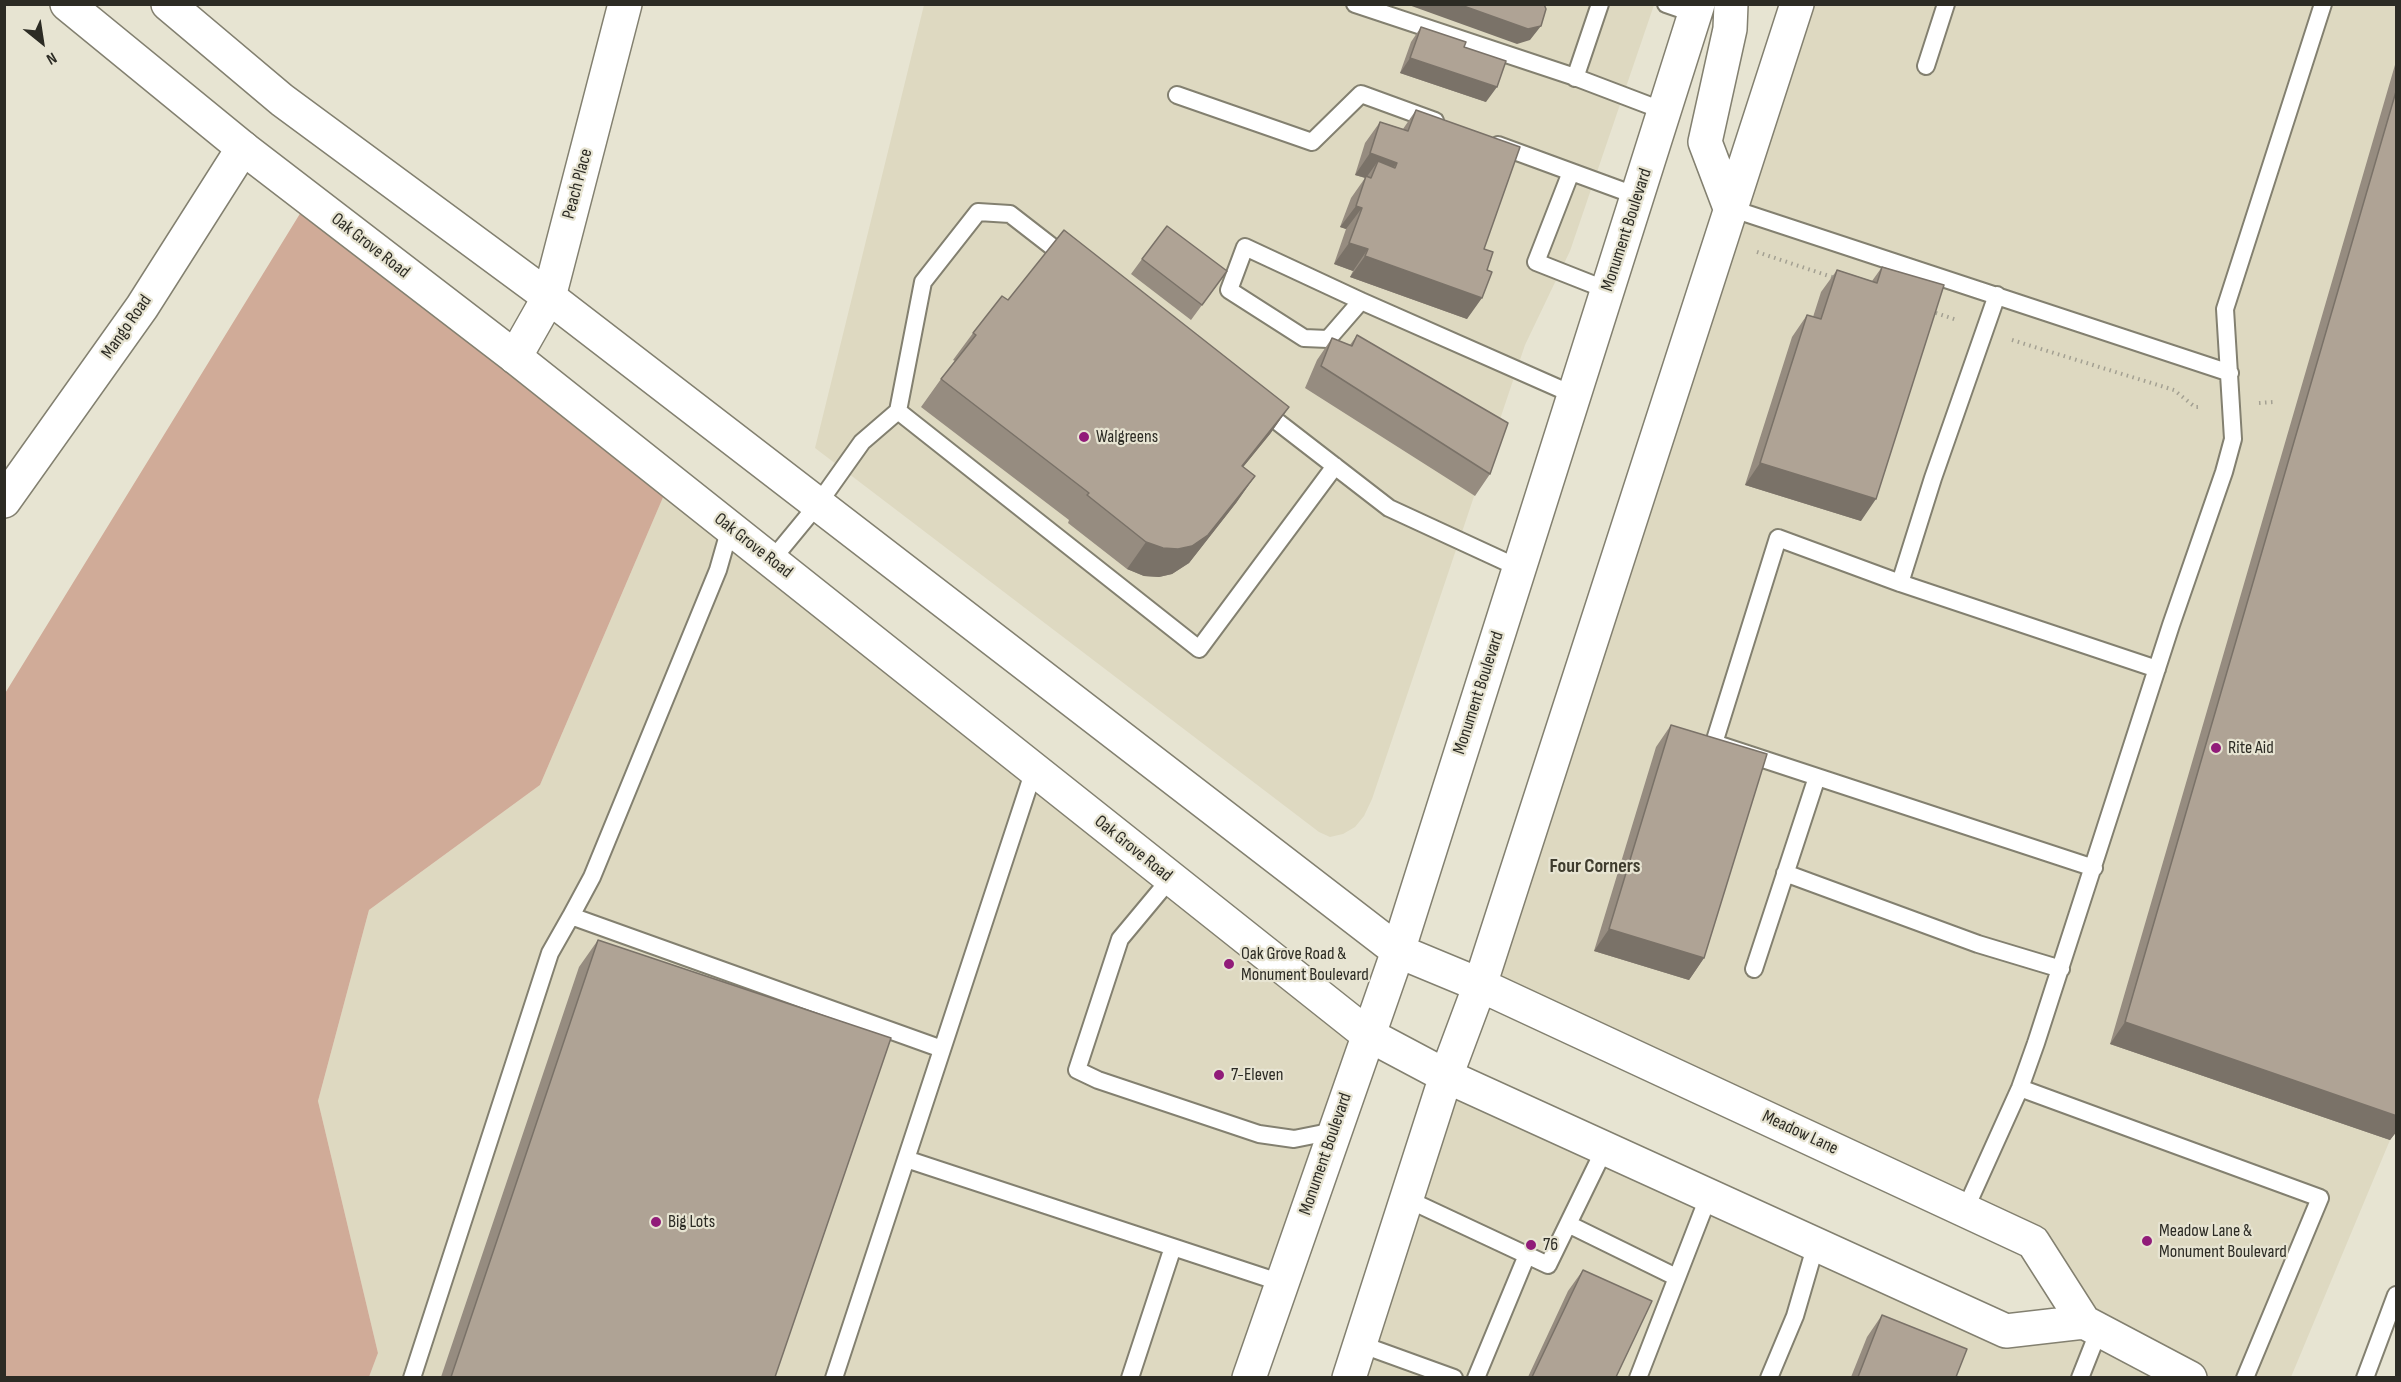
<!DOCTYPE html>
<html>
<head>
<meta charset="utf-8">
<style>
	body { margin:0 }
	#map { position:relative; width:2401px; height:1382px; overflow:hidden; background:#e7e4d2; font-family:"Sofia Sans Condensed",sans-serif }
	canvas { display:block }
	.frame { position:absolute; inset:0; border:6px solid #2c2b24; pointer-events:none }
	.north { position:absolute; left:12px; top:12px; width:60px; height:60px; -webkit-text-stroke:4px #e7e4d2; paint-order:stroke; rotate:150deg; font-size:16px; font-weight:700; line-height:24px; text-align:center; color:#2c2b24 }
	.north::after { content:''; display:block; margin:auto; width:21px; height:27px; background:#2c2b24; clip-path:polygon(50% 0,100% 100%,50% 72%,0 100%) }
</style>
</head>
<body>
<div id="map">
<canvas width="2401" height="1382"></canvas>
<div class="frame"></div>
<div class="north">N</div>
</div>
<script>
const context = document.querySelector('canvas').getContext('2d');
context.lineJoin = 'round';
function fill(path, color) { context.fillStyle = color; context.fill(path, 'evenodd'); }
function stroke(path, color, width, dash) { context.strokeStyle = color; context.lineWidth = width; context.lineCap = dash ? 'butt' : 'round'; context.setLineDash(dash || []); context.stroke(path); }
function drawText(font, color, halo, rows, align = 'center') {
  context.font = font + ' "Sofia Sans Condensed",sans-serif'; context.lineWidth = 4.5; context.setLineDash([]); context.textBaseline = 'middle'; context.strokeStyle = halo; context.fillStyle = color; for (const [text, x, y, turn = 0] of rows) {
    context.save(); context.translate(x, y); context.rotate((+turn || 0) * Math.PI / 180); context.textAlign = isNaN(turn) ? turn : align; if (halo) context.strokeText(text, 0, 0); context.fillText(text, 0, 0); context.restore();
  }
}
fill(new Path2D(`
	M924,5H1654L1570,251L1525,345L1372,799L1364,816L1355,827L1343,834L1330,837L1319,832L815,448Z
	M1797,5H2396V1118L2390,1140L2291,1377L1349,1378L1446,1076L2005,1331L2083,1322L2033,1242L1480,985Z
	M670,481L1367,1034L1249,1377H369L378,1353L318,1101L369,910L540,785Z`), '#ded9c1');
fill(new Path2D(`
	M309,199L670,481L540,785L369,910L318,1101L378,1353L369,1377H5L4,695Z`), '#d0ab98');
const lane = new Path2D(`
	M1355,4L1572,76L1664,111
	M1666,4L1695,14
	M1926,66L1946,4
	M1575,78L1600,4
	M1177,95L1312,142L1361,94L1435,121
	M1498,145L1637,196
	M1571,172L1536,262L1607,290
	M1730,208L2230,373
	M1361,301L1328,339L1304,338L1229,290L1245,247L1361,301L1574,395
	M1261,409L1389,508L1519,568
	M898,411L1199,649L1335,466
	M730,528L718,570L592,877L571,916L942,1049
	M771,561L818,504L862,442L898,411L923,282L978,212L1010,214L1068,259
	M1900,583L1933,478L1997,295
	M2094,868L1714,743L1778,538L1900,583L2157,669
	M1785,873L1978,944L2061,969
	M1170,879L1120,939L1077,1070L1098,1080L1259,1134L1294,1139L1334,1131
	M1754,969L1817,777
	M2020,1088L2320,1198L2245,1378
	M906,1159L1282,1283
	M1407,1199L1548,1265L1605,1148
	M1965,1210L2020,1088L2036,1043L2171,625L2224,472L2233,439L2225,309L2323,4
	M1568,1224L1676,1277
	M1360,1344L1454,1378
	M412,1378L550,953L571,916
	M834,1378L1034,770
	M1130,1378L1173,1247
	M1476,1378L1527,1255
	M1638,1378L1709,1195
	M1769,1378L1795,1316L1816,1244
	M2080,1378L2099,1330
	M2365,1378L2396,1295`);
const street = new Path2D(`
	M515,357L549,297L625,4
	M4,501L142,307L243,148`);
const secondary = new Path2D(`
	M67,4L243,148L515,357L1367,1034L1446,1076L2006,1331L2084,1322
	M168,4L282,100L549,297L1398,951L1480,985L2033,1242L2084,1322L2190,1378
	M1730,208L1705,142L1730,29L1731,4
	M1249,1378L1398,951L1698,4
	M1349,1378L1446,1076L1480,985L1797,4`);
stroke(lane, '#838070', 20);
stroke(street, '#838070', 36);
stroke(secondary, '#838070', 36);
stroke(new Path2D(`
	M1757,252L1835,278
	M1930,311L1957,320
	M2012,340L2174,390L2195,407H2201
	M2259,403L2274,402`), '#a3a092', 4, [1.5, 4.5]);
stroke(lane, '#fff', 16);
stroke(street, '#fff', 33);
stroke(secondary, '#fff', 33);
fill(new Path2D(`
	M1421,27L1464,47L1486,102L1400,73L1411,42Z
	M2397,58V1131L2390,1140L2110,1044Z
	M1416,110L1484,249L1467,319L1350,277L1353,271L1334,264L1346,229L1340,227L1351,198L1365,178L1355,175L1365,143L1380,122L1403,129Z
	M1142,259L1216,286L1191,320L1131,274Z
	M1882,267L1861,521L1745,485L1792,337L1807,315L1813,317L1821,292L1837,270L1872,281Z
	M1008,300L1289,407L1270,434L1243,467L1255,476L1236,503L1189,563L1172,574L1159,577L1144,576L1127,569L1068,523L1069,520L921,407L941,379L955,361L953,360L973,333Z
	M1357,335L1490,474L1475,496L1305,388L1317,360L1332,338L1350,345Z
	M1671,725L1704,958L1689,980L1594,951L1656,747Z
	M598,940L775,1377H441L579,967Z
	M1583,1270L1616,1377H1528L1568,1291Z
	M1882,1315L1956,1377H1851L1867,1337Z`), '#968c80');
fill(new Path2D(`
	M1406,4H1458L1541,26L1530,40L1517,44Z
	M1410,58L1497,87L1486,102L1400,73Z
	M1370,153L1397,163L1382,184L1371,178L1378,161L1366,178L1355,175Z
	M1356,206L1362,208L1346,229L1340,227Z
	M1349,243L1368,249L1353,271L1334,264Z
	M1365,256L1482,298L1467,319L1350,277Z
	M1289,407L1270,434L1222,493L1242,466Z
	M1760,463L1876,499L1861,521L1745,485Z
	M1255,476L1236,503L1189,563L1172,574L1159,577L1144,576L1127,569L1146,542Z
	M1609,929L1704,958L1689,980L1594,951Z
	M2125,1022L2397,1116V1131L2390,1140L2110,1044Z`), '#7a7268');
const building = new Path2D(`
	M1458,4H1544L1546,9L1541,26L1528,29Z
	M1421,27L1466,42L1464,47L1506,61L1497,87L1410,58Z
	M2397,88V1116L2125,1022Z
	M1416,110L1520,147L1484,249L1493,252L1487,270L1492,272L1482,298L1365,256L1368,249L1349,243L1362,208L1356,206L1366,176L1371,178L1378,161L1395,168L1397,163L1370,153L1380,122L1408,131Z
	M1167,226L1227,271L1202,305L1142,259Z
	M1064,230L1289,407L1242,466L1255,476L1208,535L1192,546L1178,549L1163,548L1146,542L1087,495L1089,493L941,379L976,335L973,333L1002,296L1008,300Z
	M1882,267L1944,285L1876,499L1760,463L1807,315L1821,319L1837,270L1877,283Z
	M1357,335L1508,423L1490,474L1321,366L1332,338L1352,346Z
	M1671,725L1767,754L1704,958L1609,929Z
	M598,940L891,1038L775,1377H451Z
	M1583,1270L1652,1301L1616,1377H1532Z
	M1882,1315L1967,1349L1956,1377H1858Z`);
fill(building, '#afa395');
stroke(building, '#7a7268', 1.5);
for (const [x, y, r, color] of [
	[1084,437,6,"#911b79"],
	[2216,748,6,"#911b79"],
	[1229,964,6,"#911b79"],
	[1219,1075,6,"#911b79"],
	[656,1222,6,"#911b79"],
	[2147,1241,6,"#911b79"],
	[1531,1245,6,"#911b79"]
]) { const dot = new Path2D(); dot.arc(x, y, r, 0, 2 * Math.PI); context.fillStyle = color; context.fill(dot); stroke(dot, '#e7e4d2', 2); }
drawText('18px', '#2c2b24', '#e7e4d2', [
	["Peach Place",578,184,-75],
	["Monument Boulevard",1627,230,-72],
	["Oak Grove Road",370,246,38],
	["Mango Road",127,327,-55],
	["Oak Grove Road",753,546,38],
	["Monument Boulevard",1479,693,-72],
	["Oak Grove Road",1133,849,39],
	["Meadow Lane",1800,1133,25],
	["Monument Boulevard",1326,1154,-71]
]);
drawText('18px', '#2c2b24', '#e7e4d2', [
	["Walgreens",1096,437],
	["Rite Aid",2228,748],
	["Oak Grove Road &",1241,954],
	["Monument Boulevard",1241,975],
	["7-Eleven",1231,1075],
	["Big Lots",668,1222],
	["Meadow Lane &",2159,1231],
	["Monument Boulevard",2159,1252],
	["76",1543,1245]
], 'left');
drawText('bold 20px', '#3f3c2e', '#e7e4d2', [
	["Four Corners",1595,867]
]);
</script>
</body>
</html>
